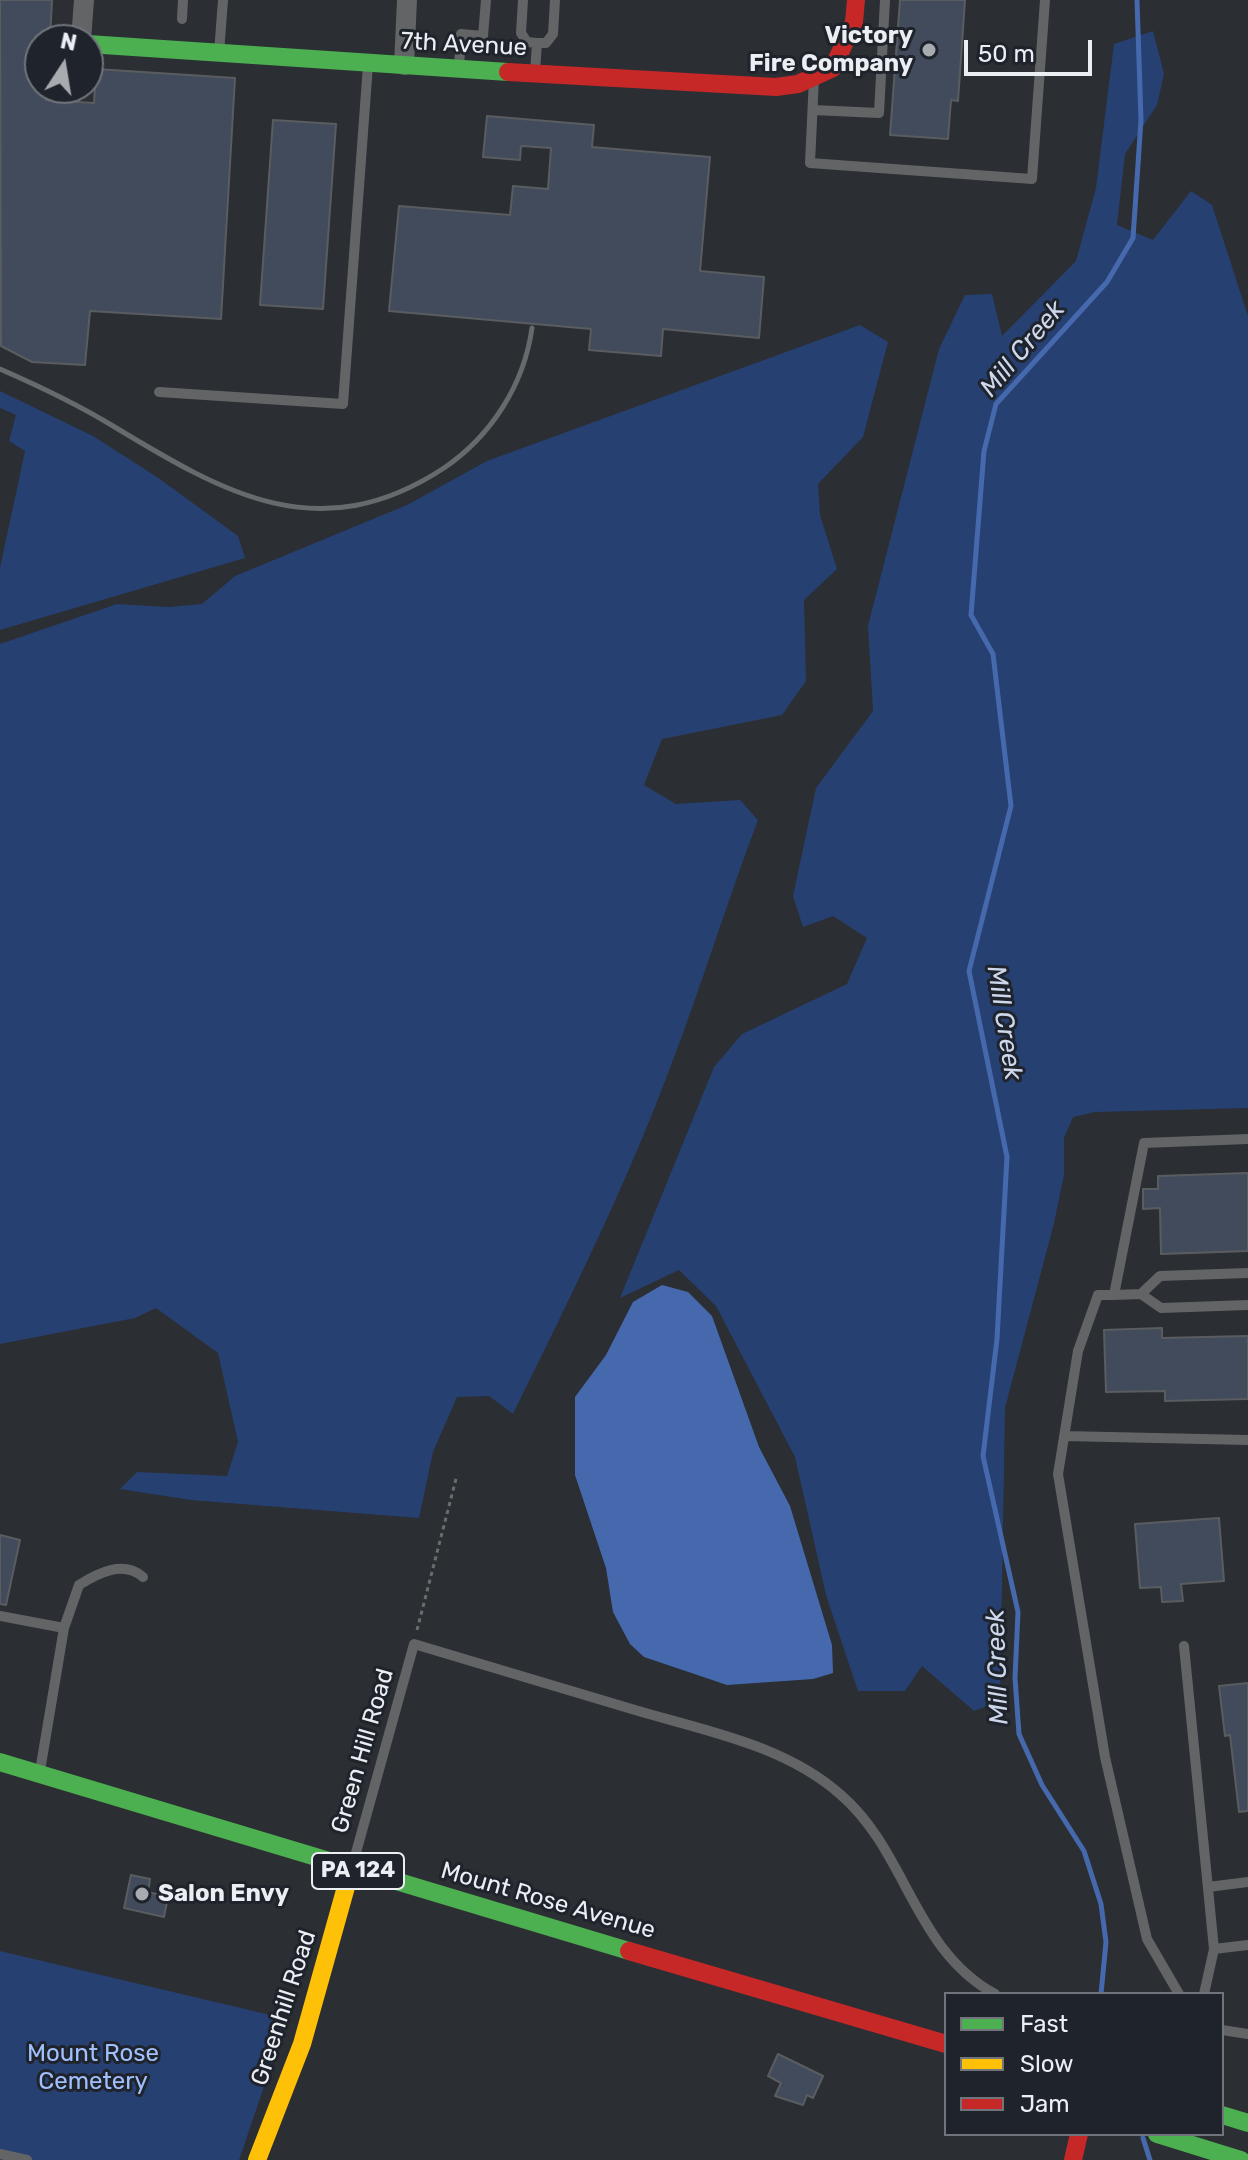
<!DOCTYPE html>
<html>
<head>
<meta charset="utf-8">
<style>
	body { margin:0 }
	#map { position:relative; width:1248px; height:2160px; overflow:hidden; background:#2b2e32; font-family:Rubik,sans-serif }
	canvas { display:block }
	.legend { position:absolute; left:944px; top:1992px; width:280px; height:144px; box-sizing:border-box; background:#1f232b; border:2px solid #71757b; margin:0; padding:10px 14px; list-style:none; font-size:24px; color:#ebeff4 }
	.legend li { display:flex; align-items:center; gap:16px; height:40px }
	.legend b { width:40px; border:2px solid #71757b }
	.north { position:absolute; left:24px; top:24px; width:80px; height:80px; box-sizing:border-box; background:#1f232b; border:2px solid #71757b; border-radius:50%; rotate:12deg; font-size:22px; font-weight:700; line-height:32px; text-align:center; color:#ebeff4 }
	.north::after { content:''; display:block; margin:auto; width:28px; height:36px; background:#a8abb0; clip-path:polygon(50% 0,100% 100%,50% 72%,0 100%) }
	.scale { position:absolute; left:964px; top:40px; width:128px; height:36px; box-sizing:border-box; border:4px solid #ebeff4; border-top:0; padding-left:10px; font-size:24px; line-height:28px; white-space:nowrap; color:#ebeff4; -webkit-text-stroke:6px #1f232b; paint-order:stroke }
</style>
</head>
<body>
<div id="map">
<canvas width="1248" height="2160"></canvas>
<ul class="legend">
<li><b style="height:10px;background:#4caf50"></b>Fast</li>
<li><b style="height:10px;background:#ffc107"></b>Slow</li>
<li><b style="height:10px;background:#c62828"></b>Jam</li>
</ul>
<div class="north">N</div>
<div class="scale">50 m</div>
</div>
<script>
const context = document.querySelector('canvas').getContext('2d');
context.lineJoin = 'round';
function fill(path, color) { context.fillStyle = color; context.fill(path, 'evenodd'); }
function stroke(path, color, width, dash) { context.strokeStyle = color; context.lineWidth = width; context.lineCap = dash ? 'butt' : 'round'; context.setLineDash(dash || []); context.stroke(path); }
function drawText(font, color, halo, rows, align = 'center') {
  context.font = font + ' Rubik,sans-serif'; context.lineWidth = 6; context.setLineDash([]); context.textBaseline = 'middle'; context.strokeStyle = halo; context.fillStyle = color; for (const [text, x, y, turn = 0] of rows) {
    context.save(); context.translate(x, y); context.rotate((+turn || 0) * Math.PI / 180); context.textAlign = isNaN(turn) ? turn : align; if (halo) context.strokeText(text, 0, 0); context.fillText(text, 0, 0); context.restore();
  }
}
fill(new Path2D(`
	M1153,31L1164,74L1157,105L1125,154L1117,225L1153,240L1191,191L1212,205L1248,316V1108L1095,1112L1073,1117L1064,1138V1175L1054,1223L1005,1408L1000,1701L974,1711L922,1666L905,1691H858L826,1595L795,1457L716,1306L679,1270L620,1298L714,1067L742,1034L847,984L867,938L833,916L803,927L793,896L816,788L873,711L868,626L939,349L965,295L992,294L1002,336L1076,261L1096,188L1114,44Z
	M860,325L888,342L863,437L818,484L820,515L837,569L804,600L806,681L782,715L662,739L644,785L676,804L740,800L758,820C728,899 703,981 673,1060C628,1182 570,1298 513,1414L489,1396L457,1397L433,1452L419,1518L191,1500L120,1489L137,1472L227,1476L238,1442L218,1353L156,1308L135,1318L0,1344V644L117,604L169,607L202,604L235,576L407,505L487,461Z
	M0,391L93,436L157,477L238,536L245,558L0,630V568L25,451L9,441L16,415L0,408Z
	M0,1951L287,2019L239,2160H0Z`), '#274072');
fill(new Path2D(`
	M662,1285L688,1292L712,1316L759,1447L790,1506L832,1645L833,1673L813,1679L727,1685L644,1657L630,1644L613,1612L606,1568L575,1475V1397L606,1355L633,1302Z`), '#4669ae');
stroke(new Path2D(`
	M1101,1994L1106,1942L1101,1904L1084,1851L1042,1785L1019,1734L1015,1678L1018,1612L983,1456L997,1339L1007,1157L969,971L1011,806L993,654L971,615L984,451L996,404L1107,282L1133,238L1141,120L1137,0
	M1143,2138L1150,2160`), '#4669ae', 5);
const building = new Path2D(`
	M0,0H52L50,40H40V88H47L46,100L94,103L96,69L235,78L221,319L90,311L85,365L32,362L1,346Z
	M900,0H965L958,101L951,100L948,139L890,135Z
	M487,116L594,125L592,147L710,157L700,271L764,277L759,338L663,329L661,356L589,350L591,329L389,311L399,206L510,215L513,186L548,189L551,148L521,146L520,160L483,157Z
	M273,120L336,124L323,309L260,305Z
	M1248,1173V1251L1161,1254L1160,1208L1143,1209V1189H1158V1176Z
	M1162,1328V1338L1248,1336V1399L1165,1401V1391L1106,1392L1104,1330Z
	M1219,1518L1224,1581L1181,1584L1183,1601L1162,1602L1161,1587L1140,1588L1135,1524Z
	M0,1535L20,1540L6,1605L0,1604Z
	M1248,1683V1811L1239,1812L1230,1735L1225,1736L1219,1686Z
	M131,1875L150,1879L148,1892L168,1897L164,1917L124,1908Z
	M778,2054L823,2076L813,2098L807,2095L803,2105L775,2096L781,2083L768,2076Z`);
fill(building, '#424b5b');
stroke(building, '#5a5d60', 2);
stroke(new Path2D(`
	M417,1630L457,1475`), '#6b6c6e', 3, [4, 4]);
stroke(new Path2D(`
	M523,0L521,33L527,42L537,43L535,72
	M182,19L183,0
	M537,43H546L553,34L555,0
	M219,53L223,0
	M459,67L461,34L483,36L486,0
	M814,78L810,163L1032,179L1045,0
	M813,110L879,113L885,0
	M159,392L343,404L368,65
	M1141,1294L1160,1276L1248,1273
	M1114,1295L1141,1294L1161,1308L1248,1305
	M1064,1436L1248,1440
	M0,1616L64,1628L40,1771
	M64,1628L79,1585C98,1573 123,1560 143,1577
	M1184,1646L1214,1949L1204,1994
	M352,1867L414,1644C488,1666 561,1688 635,1710C706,1731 785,1745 841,1795C907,1852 914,1950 995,1994
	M1208,1887L1248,1882
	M1214,1949L1248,1945
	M1179,1994L1147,1939L1105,1757L1058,1474L1078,1351L1098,1295H1114L1144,1143L1248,1139
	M1222,2030L1248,2034
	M0,2154L27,2160`), '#626466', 10);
stroke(new Path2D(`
	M81,40L84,0
	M404,65L407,0`), '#626466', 20);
stroke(new Path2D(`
	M88,44L508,72
	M0,1762L629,1951
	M1222,2115L1248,2123
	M1157,2134L1241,2160`), '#4caf50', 18);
stroke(new Path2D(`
	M257,2160L302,2044L351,1869`), '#ffc107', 18);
stroke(new Path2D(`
	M508,72L776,87L798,84L833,68L854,22L856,0
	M629,1951L946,2044
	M1073,2160L1079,2134`), '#c62828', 18);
stroke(new Path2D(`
	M0,369C39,386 77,404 113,426C224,493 319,550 444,468C491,436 524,385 532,328`), '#676a6c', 5);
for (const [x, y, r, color] of [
	[929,50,8,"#a8abb0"],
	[142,1894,8,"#a8abb0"]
]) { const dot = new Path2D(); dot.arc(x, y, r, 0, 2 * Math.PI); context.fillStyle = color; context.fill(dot); stroke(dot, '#1f232b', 3); }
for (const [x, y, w] of [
	[358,1871,92]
]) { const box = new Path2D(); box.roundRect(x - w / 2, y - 18, w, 36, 6); context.fillStyle = '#1f232b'; context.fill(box); stroke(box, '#ebeff4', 2); }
drawText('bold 22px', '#ebeff4', null, [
	["PA 124",358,1871]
]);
drawText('bold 24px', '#ebeff4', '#1f232b', [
	["Victory",913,36],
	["Fire Company",913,64],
	["Salon Envy",158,1894,"left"]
], 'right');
drawText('24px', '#ebeff4', '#1f232b', [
	["7th Avenue",464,45,3],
	["Green Hill Road",363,1751,-74],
	["Mount Rose Avenue",548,1901,16],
	["Greenhill Road",284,2008,-72]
]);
drawText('24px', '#a0c0fd', '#1f232b', [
	["Mount Rose",93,2054],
	["Cemetery",93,2082]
]);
drawText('italic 26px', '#cdd8ed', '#1f232b', [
	["Mill Creek",1023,349,-50],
	["Mill Creek",1004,1023,81],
	["Mill Creek",998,1667,-92]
]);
</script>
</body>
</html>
